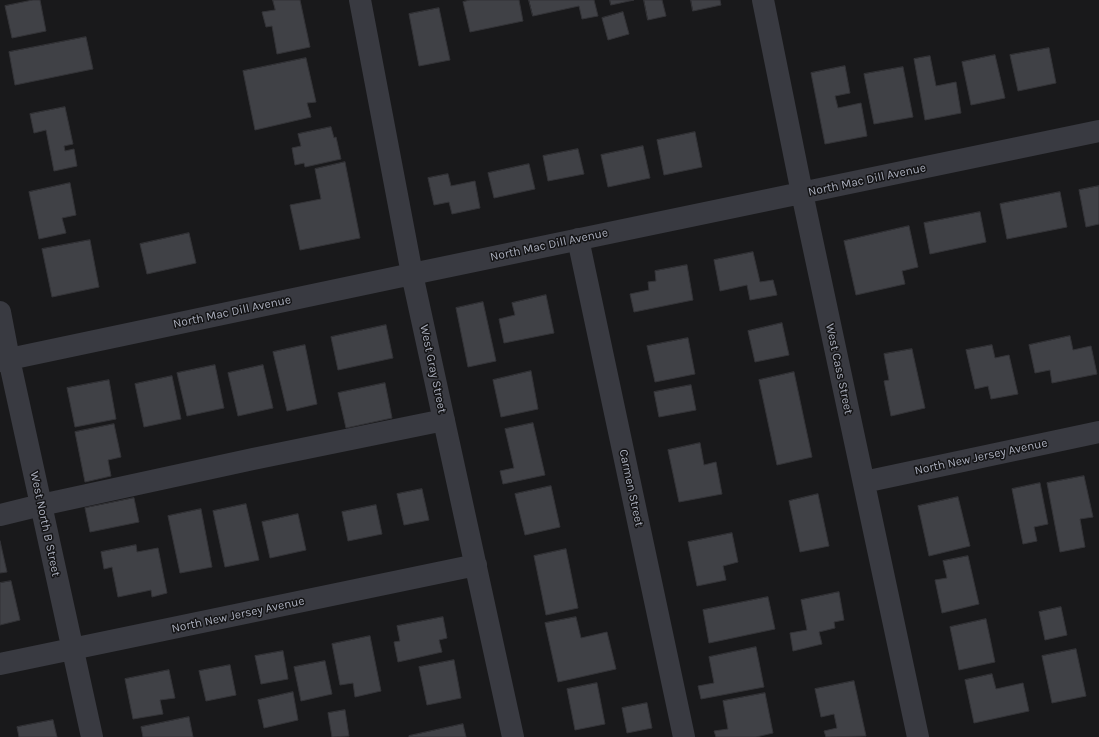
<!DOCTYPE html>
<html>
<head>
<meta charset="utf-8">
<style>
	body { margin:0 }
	canvas { display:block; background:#19191b }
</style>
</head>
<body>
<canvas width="1099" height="737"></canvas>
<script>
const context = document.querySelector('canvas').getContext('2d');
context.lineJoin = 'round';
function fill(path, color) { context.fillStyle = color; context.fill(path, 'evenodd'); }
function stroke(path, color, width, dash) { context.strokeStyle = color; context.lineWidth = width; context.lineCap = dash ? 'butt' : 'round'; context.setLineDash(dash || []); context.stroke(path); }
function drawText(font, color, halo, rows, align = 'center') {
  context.font = font + ' Karla,sans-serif'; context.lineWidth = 3; context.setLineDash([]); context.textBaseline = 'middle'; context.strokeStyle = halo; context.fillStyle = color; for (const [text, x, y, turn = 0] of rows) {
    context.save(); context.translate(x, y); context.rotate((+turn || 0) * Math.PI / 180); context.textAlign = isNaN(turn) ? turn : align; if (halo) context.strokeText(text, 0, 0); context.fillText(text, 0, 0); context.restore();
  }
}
const building = new Path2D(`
	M33,0H40L46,31L12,38L5,6Z
	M273,0H300L310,47L277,54L272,26L266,27L262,12L275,10Z
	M470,0H519L523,21L470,32L463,2Z
	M529,0H594L598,16L582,19L579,6L533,16Z
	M610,0H634L611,5Z
	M644,0H662L666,16L648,20Z
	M691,0H720L721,5L693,11Z
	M439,8L450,60L419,66L409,14Z
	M623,12L629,34L608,40L602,18Z
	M86,37L93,69L15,85L9,52Z
	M1049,48L1056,83L1018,91L1010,55Z
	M995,55L1005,98L971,105L962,62Z
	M930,56L936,86L956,82L961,113L925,120L914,59Z
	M306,58L316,102L307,103L311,117L255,130L243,71Z
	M845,66L850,93L835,96L838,108L861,103L867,136L825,144L811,73Z
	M903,67L913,117L874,124L864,74Z
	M65,107L73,144L64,146L65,151L74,149L77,166L54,171L46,130L34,133L30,114Z
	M331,127L334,138L336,137L341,159L305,167L304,163L295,165L292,148L301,146L298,134Z
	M695,132L702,167L664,175L657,140Z
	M643,146L650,178L608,187L601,155Z
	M578,149L584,174L548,181L543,156Z
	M345,162L360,238L300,250L290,205L321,199L315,169Z
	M529,164L535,189L494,198L488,173Z
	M448,174L451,186L475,181L480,208L452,214L449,202L434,205L428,178Z
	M70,183L76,215L62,218L66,233L39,239L29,192Z
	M1099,186V224L1086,227L1079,190Z
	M1060,192L1067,227L1007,239L1000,204Z
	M980,212L986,242L930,254L924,223Z
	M909,226L918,267L902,271L905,284L856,295L844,241Z
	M189,233L196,263L147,274L140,244Z
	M90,240L99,287L52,297L42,249Z
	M753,252L760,282L773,280L777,295L750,300L747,285L720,291L714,260Z
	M687,265L693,300L634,312L630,294L649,290L648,282L656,281L655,271Z
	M546,295L554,333L504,343L499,319L515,315L512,303Z
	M483,302L496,361L468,367L456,308Z
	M782,323L789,355L755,362L748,331Z
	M386,325L393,358L338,370L331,337Z
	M1070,336L1073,350L1091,346L1097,374L1052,383L1050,370L1035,373L1029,345Z
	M688,338L695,374L655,382L647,346Z
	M305,345L317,404L287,411L273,352Z
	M992,345L995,358L1009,355L1018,394L991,399L988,386L975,389L966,350Z
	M912,349L925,408L891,416L884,381L889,380L884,354Z
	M215,365L224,408L187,416L177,373Z
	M263,365L273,408L238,416L228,373Z
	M531,371L538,409L501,417L493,380Z
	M794,372L812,457L777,465L759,380Z
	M172,376L181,419L144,427L135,384Z
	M109,380L116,419L75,427L67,388Z
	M385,383L392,418L346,428L338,393Z
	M691,385L696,410L659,417L654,392Z
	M533,423L545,475L503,484L500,471L514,468L505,429Z
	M114,424L121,457L108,460L111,476L85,482L75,432Z
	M700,443L704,465L716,462L722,494L679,502L668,450Z
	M1084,476L1093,517L1080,519L1085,547L1060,552L1047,483Z
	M1040,483L1048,524L1034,527L1037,541L1023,544L1012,489Z
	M551,486L560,527L525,535L515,494Z
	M422,489L429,520L404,525L397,494Z
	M818,494L829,546L800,552L789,501Z
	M958,497L970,546L929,556L918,506Z
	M134,498L139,522L90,532L85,508Z
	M246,504L259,560L225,567L213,511Z
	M376,505L382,534L348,541L342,512Z
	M201,509L212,567L180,573L168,516Z
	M298,514L306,550L270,558L262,522Z
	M732,533L738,562L723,566L726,580L697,586L688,542Z
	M0,541L7,572L0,573Z
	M136,545L137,552L158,548L167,593L152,597L151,590L118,597L112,567L104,569L101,552Z
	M566,549L578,608L546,615L534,556Z
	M968,556L979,604L942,613L935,580L947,578L943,561Z
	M11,581L20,620L0,625V583Z
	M839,592L844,620L834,622L835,628L819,632L822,644L793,651L790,633L807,630L801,600Z
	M768,597L775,629L709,643L703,610Z
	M1061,607L1067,635L1045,640L1039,612Z
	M443,617L447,638L439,640L442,652L398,662L394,642L400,641L397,626Z
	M576,617L581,638L607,632L616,669L558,682L545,623Z
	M986,619L995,662L959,670L950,627Z
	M370,636L381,691L355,697L353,683L340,685L332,644Z
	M756,647L764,687L701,699L698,686L714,683L709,657Z
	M1076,649L1086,696L1052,703L1042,656Z
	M283,651L288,679L261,684L255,656Z
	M454,660L461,698L427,705L419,667Z
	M325,661L332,694L301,701L294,667Z
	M230,665L236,695L206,701L199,671Z
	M169,670L175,698L160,700L163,714L133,719L125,679Z
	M992,674L996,689L1023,683L1029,711L974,723L965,680Z
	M854,681L866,736L826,737L824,731L837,728L834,714L821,717L815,689Z
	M597,683L605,724L575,730L567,689Z
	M293,692L298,720L264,728L258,700Z
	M765,693L773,733L756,737H716L714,731L728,729L723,701Z
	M647,703L652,728L627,733L622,708Z
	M345,710L349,736L332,737L328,713Z
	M189,717L193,737H143L141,727Z
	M53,720L57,737H19L17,727Z
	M463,724L466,737H409V736Z`);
fill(building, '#404146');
stroke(building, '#333337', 1);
stroke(new Path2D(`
	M360,0L412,274L513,737
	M763,0L802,193L918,737
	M578,239L684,737
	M0,312L9,359L92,737
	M0,361L412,274L1099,131
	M864,482L1099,432
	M0,515L41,505L253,459L444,420
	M0,664L476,565`), '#393a41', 22);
drawText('12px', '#aaaebc', '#141416', [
	["North Mac Dill Avenue",867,180,-12],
	["North Mac Dill Avenue",549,245,-12],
	["North Mac Dill Avenue",232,312,-12],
	["West Gray Street",433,369,78],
	["West Cass Street",839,369,78],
	["North New Jersey Avenue",981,457,-12],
	["Carmen Street",631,488,78],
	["West North B Street",45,524,78],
	["North New Jersey Avenue",238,615,-12]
]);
</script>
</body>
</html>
